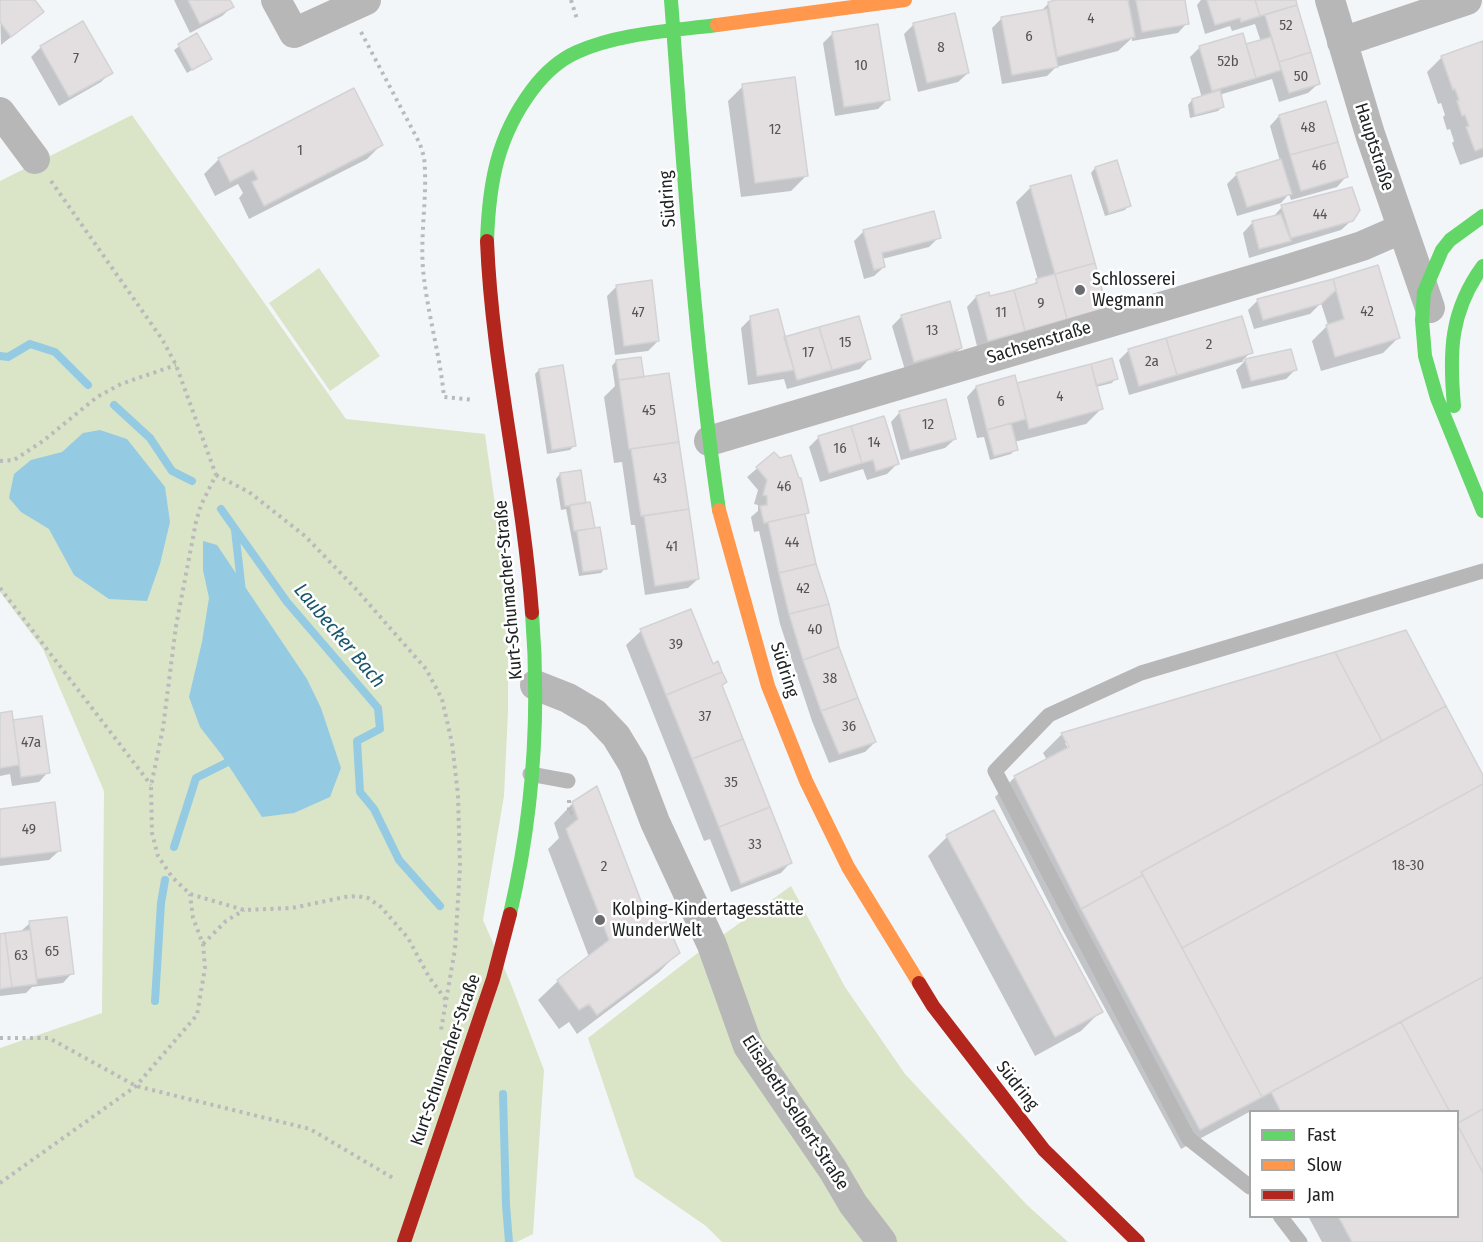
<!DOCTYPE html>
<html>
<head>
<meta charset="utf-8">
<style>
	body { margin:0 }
	#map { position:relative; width:1483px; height:1242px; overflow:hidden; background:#f3f6f9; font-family:"Fira Sans Condensed",sans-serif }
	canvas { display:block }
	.legend { position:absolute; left:1249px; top:1110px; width:210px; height:108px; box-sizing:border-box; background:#fff; border:2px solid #a6a7a7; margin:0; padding:8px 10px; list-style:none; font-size:18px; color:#202224 }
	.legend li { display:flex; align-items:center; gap:12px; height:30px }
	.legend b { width:30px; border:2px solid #a6a7a7 }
</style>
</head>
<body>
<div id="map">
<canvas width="1483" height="1242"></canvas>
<ul class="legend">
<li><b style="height:8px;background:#63d668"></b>Fast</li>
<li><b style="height:8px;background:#ff974d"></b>Slow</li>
<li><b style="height:8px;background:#b3261e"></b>Jam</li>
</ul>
</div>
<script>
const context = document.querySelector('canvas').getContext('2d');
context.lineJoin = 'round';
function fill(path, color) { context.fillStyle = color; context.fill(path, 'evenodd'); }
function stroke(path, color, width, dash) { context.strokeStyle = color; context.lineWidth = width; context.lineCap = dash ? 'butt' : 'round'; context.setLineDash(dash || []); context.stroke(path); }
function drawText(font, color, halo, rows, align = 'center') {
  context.font = font + ' "Fira Sans Condensed",sans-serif'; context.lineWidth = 5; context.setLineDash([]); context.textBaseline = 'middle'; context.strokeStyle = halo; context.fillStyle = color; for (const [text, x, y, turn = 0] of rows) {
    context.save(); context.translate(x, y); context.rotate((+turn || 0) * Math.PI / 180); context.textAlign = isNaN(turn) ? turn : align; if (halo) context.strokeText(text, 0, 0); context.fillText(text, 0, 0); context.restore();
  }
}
fill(new Path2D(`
	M132,115L346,419L485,434L501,547L508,643V711L504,796L483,920L511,984L544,1070L533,1234L517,1242H0V1048L102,1013L104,791L43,649L0,592V181Z
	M319,268L380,356L330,391L269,303Z
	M791,886L845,987L905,1074L1027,1205L1068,1242H722L706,1226L635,1177L588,1038L691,958Z`), '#dae4c7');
fill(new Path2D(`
	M100,430L127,439L165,487L170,522L160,564L147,601L109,599L74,575L49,529L21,512L9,498L14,474L31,460L62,452L83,433Z
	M203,541L217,545L307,679L321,708L341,768L330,797L294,813L262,817L221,754L200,727L189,697L202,642L209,598L203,570Z`), '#94cbe2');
fill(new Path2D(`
	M0,0H33L42,12L1,45Z
	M174,0H228L232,7L222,16L190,33Z
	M1062,0H1183L1187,23L1178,33L1132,41V38L1118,51L1056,67L1047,76L1002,84L992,28L1001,19L1040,12L1049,3Z
	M1201,0H1294L1318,84L1308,93L1279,102L1272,79L1219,95L1223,106L1218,111L1190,118L1188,105L1192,100L1202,98L1190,57L1200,47L1246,46L1261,42L1255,24L1232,31L1230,26L1205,34L1197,5Z
	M914,24L968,73L958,82L918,92L904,34Z
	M833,33L888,99L878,109L835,116L823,43Z
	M196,35L210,59L187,73L174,50Z
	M1483,43V157L1460,165L1452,143L1454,141L1450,129L1447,130L1443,117L1445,115L1441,103L1438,104L1427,72L1442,57Z
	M41,47L111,72L101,82L59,106L31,57Z
	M743,86L806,176L791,191L741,197L728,101Z
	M354,90L382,144L367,159L249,219L239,198L243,193L238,184L215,196L204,174L218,160Z
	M1279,116L1346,177L1337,187L1291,200L1289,194L1281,203L1237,216L1227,184L1237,174L1280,161L1270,126Z
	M1095,168L1129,205L1125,210L1105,216L1091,173Z
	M1031,187L1106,307L978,350L967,307L976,297L989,298L1031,286L1038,280L1016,202Z
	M1282,207L1352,220L1341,230L1249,258L1243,233L1252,223L1273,217Z
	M864,231L939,237L929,247L882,259L884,267L874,276L864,279L854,241Z
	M1377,267L1398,338L1383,353L1321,371L1312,341L1328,325L1321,303L1310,314L1254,329L1248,310L1258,300Z
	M617,286L658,341L648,351L615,355L607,296Z
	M902,316L961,348L951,358L905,370L892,326Z
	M751,318L783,339L869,359L860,369L787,389L784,379L748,385L741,328Z
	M1129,350L1251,352L1242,361L1290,351L1295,370L1286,379L1242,389L1236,370L1245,361L1129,395L1119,360Z
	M616,361L643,378L678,442L698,579L688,588L645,595L635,525H631L622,462L614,463L604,397L615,386L612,366Z
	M539,370L574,446L570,450L547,454L535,374Z
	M1116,378L1112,383L1096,387L1101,409L1086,424L1014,442L1016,449L1011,454L990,460L984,437L977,438L967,397L976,387Z
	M900,412L955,439L945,448L901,460L891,422Z
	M819,437L897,464L887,474L867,480L863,469L820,482L809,447Z
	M774,454L808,512L804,516L815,564L838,647L875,742L865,752L829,763L812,721L780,624L759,531L754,532L751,517L758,511V505L754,504L758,490L747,477Z
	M560,474L585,504L605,568L601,573L579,576L566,509L561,510L556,479Z
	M641,631L721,686L790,863L781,873L731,892L710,839L704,841L626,645Z
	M0,715L12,722L48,772L39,782L12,786L10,774L0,776Z
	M1062,734L1483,778V1242H1322L1308,1216H1458V1112L1251,1111L1181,1149L1062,929L995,797L1015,777L1047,760L1043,753ZM1065,743H1069L1072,754Z
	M573,803L645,916L678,953L659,972L577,1034L569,1022L559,1029L538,1000L558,981L589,957L548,849L559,838L554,823Z
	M0,810L59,851L49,860L0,866Z
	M947,837L1101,1011L1081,1031L1035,1056L928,856Z
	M30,923L72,973L63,983L32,987L26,993L0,996V935L20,932Z`), '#0003');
stroke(new Path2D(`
	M0,356L8,357L30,344L55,352L88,385
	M114,405L150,438L172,471L192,481
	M221,509L287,602L378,708L380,729L357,741L360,792L374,809L399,860L440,906
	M235,530L242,592
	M174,847L196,778L236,758
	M155,1001L161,903L165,880
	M503,1094L506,1205L509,1242`), '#94cbe2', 8);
const building = new Path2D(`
	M0,0H35L44,12L11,37L0,22Z
	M188,0H230L234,7L200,24Z
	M1055,0H1128L1135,37L1057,57L1048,2Z
	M1136,0H1185L1189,24L1142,32Z
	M1207,0H1255L1260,16L1241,22L1240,18L1215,25Z
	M1255,0H1296L1297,5L1260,16Z
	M1297,5L1311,52L1279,62L1265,15Z
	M1047,9L1058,67L1012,75L1001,17Z
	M955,13L969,73L927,83L913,23Z
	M83,21L113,73L69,97L40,46Z
	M878,24L890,100L844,107L832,32Z
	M197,33L212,59L192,70L178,44Z
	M1243,33L1256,78L1212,91L1199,46Z
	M1271,37L1281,70L1256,78L1246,44Z
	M1483,41V148L1475,151L1466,127L1469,126L1465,115L1462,116L1457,101L1459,100L1455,89L1453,90L1441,56Z
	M1311,52L1320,84L1289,93L1279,62Z
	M795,77L808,176L755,183L742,84Z
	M354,88L383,145L264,206L252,182L258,179L253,170L230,182L218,158Z
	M1220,90L1224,107L1195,115L1192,99Z
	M1326,101L1338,142L1290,155L1279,115Z
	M1338,142L1348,177L1301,191L1290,155Z
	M1281,159L1292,194L1247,207L1236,173Z
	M1117,160L1131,206L1109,213L1095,167Z
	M1071,175L1095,263L1055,274L1030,186Z
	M1352,187L1360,210L1353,221L1291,238L1281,205Z
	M934,211L941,238L882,253L885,267L874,270L863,230Z
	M1281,214L1291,241L1259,249L1252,221Z
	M1095,263L1107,308L1067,319L1055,274Z
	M1378,265L1400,338L1335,357L1326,325L1344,319L1333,279Z
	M1055,274L1067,319L1025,331L1014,290L1037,283L1036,279Z
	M1333,279L1336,290L1321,304L1263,320L1257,299Z
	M652,280L659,341L624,346L616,285Z
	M1014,290L1025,331L988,341L976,296L989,292L990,296Z
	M950,301L962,348L914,362L901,315Z
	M778,309L794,370L757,376L750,316Z
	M859,316L871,359L832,370L819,327Z
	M1242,316L1253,353L1177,375L1166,338Z
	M819,327L832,370L797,380L784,337Z
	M1166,338L1177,375L1139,386L1128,349Z
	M1291,349L1297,370L1251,381L1245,359Z
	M641,357L644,377L619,380L616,360Z
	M1112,358L1118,379L1096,385L1091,364Z
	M1091,364L1103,409L1029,429L1017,383Z
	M563,365L576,446L552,450L539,369Z
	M669,373L679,442L629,449L619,380Z
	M1015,375L1026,419L987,430L976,386Z
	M946,399L956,439L910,451L899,411Z
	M884,416L899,464L876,471L873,460L862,463L851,426Z
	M1011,423L1018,450L994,456L987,430Z
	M851,426L862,463L829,473L818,436Z
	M679,442L689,509L641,516L631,449Z
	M774,452L780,458L791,455L799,478H801L809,513L764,523L760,506L767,505V496L763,495L767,480L756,467Z
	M581,470L586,503L565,506L560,473Z
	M590,502L595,528L574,531L570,505Z
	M689,509L699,579L655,586L644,516Z
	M805,514L816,564L779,573L768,522Z
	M600,527L607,569L583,572L577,531Z
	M816,564L829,604L789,614L779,573Z
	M829,604L839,647L803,660L789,614Z
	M691,609L713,664L718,661L722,672L666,695L640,629Z
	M1406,630L1446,706L1382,741L1335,652Z
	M839,647L858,698L821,711L803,660Z
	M1335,652L1382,741L1141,872L1143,875L1081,909L1014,776L1069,747L1061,733Z
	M722,672L727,682L722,685L743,739L692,759L666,695Z
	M858,698L876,742L839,754L821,711Z
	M1446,706L1483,775V784L1182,948L1141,872Z
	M12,711L19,765L0,768V713Z
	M42,716L50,773L21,777L13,720Z
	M743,739L770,807L719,827L692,759Z
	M1483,784V977L1262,1097L1182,948Z
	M597,786L646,914L658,904L680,953L597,1015L589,1004L579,1010L557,980L609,940L566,829L578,819L572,802Z
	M55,802L61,851L0,858V809Z
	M770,807L792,863L741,884L719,827Z
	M994,810L1103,1012L1055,1037L946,835Z
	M1143,875L1262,1097L1200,1130L1081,909Z
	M67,917L74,974L37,979L29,921Z
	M30,930L37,984L12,987L5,933Z
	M5,933L12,987L0,989V934Z
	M1483,977V1109L1458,1123V1112H1450L1401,1022Z
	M1401,1022L1450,1112H1281L1271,1092Z
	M1483,1109V1173L1458,1126V1123Z
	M1458,1126L1483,1173V1242H1352L1338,1216H1458Z`);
fill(building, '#e3dedf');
stroke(building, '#d3d3d4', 1.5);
stroke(new Path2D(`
	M571,0L577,19
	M361,32L420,144L424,157C428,194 420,232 423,269C427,312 440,354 444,397L474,400
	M51,181L162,339L176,365L216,475L201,505L196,522L176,626L163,728L151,786L152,833L158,856L172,877L190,894L244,910L292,908L345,897L357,896L368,898L381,907L408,938L429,977L446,1000
	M0,461L14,460L43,441L97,397L121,384L176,365
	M216,475L249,492L305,536L355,588L426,669L442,699L452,743L458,795L460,867L455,949L441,1030
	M0,588L151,785
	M569,800V814L575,811
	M203,944L226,921L244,910
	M0,1038H49L136,1086L310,1129L393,1178
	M0,1183L136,1086L197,1015L205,968L203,944L193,918L190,894`), '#bababc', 4, [3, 4.5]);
stroke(new Path2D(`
	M530,774L568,781
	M1250,1187L1188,1138L995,771L1049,715L1141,673L1483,571
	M1280,1216L1300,1242`), '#b8b7b8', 15);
stroke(new Path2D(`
	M276,0L294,33L366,0
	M1330,0L1370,134L1430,308
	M1342,42L1467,0
	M0,112L35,159
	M709,441L1289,269L1362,246L1401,229
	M535,685L568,698L595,714L616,736L633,764L655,822L712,945L748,1046L833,1170L853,1204L882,1242`), '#b8b7b8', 30);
stroke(new Path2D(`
	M671,0C684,170 694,341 719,510
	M1483,216L1450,240L1442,250L1424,292L1422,320L1425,356L1437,398L1483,511
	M487,241C489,183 497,137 532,90C544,74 559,60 577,52C619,33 671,31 717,25
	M1454,406C1449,352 1450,311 1483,266
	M510,914C533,816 540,713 532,613`), '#63d668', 14);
stroke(new Path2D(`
	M717,25L905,0
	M719,510L768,686L806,781L848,867L919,983`), '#ff974d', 14);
stroke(new Path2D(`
	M487,241C492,366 523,488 532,613
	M919,983L933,1006L1044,1150L1138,1242
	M404,1242L493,979L510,914`), '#b3261e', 14);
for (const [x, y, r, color] of [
	[1080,290,6,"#6a6c6f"],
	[600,920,6,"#6a6c6f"]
]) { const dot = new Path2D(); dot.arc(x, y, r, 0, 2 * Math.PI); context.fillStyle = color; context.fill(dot); stroke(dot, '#fff', 2); }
drawText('15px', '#545456', null, [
	["4",1091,19],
	["52",1286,26],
	["6",1029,37],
	["8",941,48],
	["7",76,59],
	["52b",1228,62],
	["10",861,66],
	["50",1301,77],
	["48",1308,128],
	["12",775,130],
	["1",300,151],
	["46",1319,166],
	["44",1320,215],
	["9",1041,304],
	["42",1367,312],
	["47",638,313],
	["11",1001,313],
	["13",932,331],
	["15",845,343],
	["2",1209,345],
	["17",808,353],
	["2a",1152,362],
	["4",1060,397],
	["6",1001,402],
	["45",649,411],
	["12",928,425],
	["14",874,443],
	["16",840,449],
	["43",660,479],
	["46",784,487],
	["44",792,543],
	["41",672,547],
	["42",803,589],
	["40",815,630],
	["39",676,645],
	["38",830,679],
	["37",705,717],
	["36",849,727],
	["47a",31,743],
	["35",731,783],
	["49",29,830],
	["33",755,845],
	["18-30",1408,866],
	["2",604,867],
	["65",52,952],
	["63",21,956]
]);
drawText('18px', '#202224', '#fff', [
	["Hauptstraße",1374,147,72],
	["Südring",668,199,-94],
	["Sachsenstraße",1039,343,-17],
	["Kurt-Schumacher-Straße",509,590,-95],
	["Südring",784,670,72],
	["Kurt-Schumacher-Straße",446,1060,-71],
	["Südring",1017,1086,52],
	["Elisabeth-Selbert-Straße",795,1113,57]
]);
drawText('18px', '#202224', '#fff', [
	["Schlosserei",1092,280],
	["Wegmann",1092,301],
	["Kolping-Kindertagesstätte",612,910],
	["WunderWelt",612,931]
], 'left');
drawText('italic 20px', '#17566c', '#fff', [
	["Laubecker Bach",339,636,50]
]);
</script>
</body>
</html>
